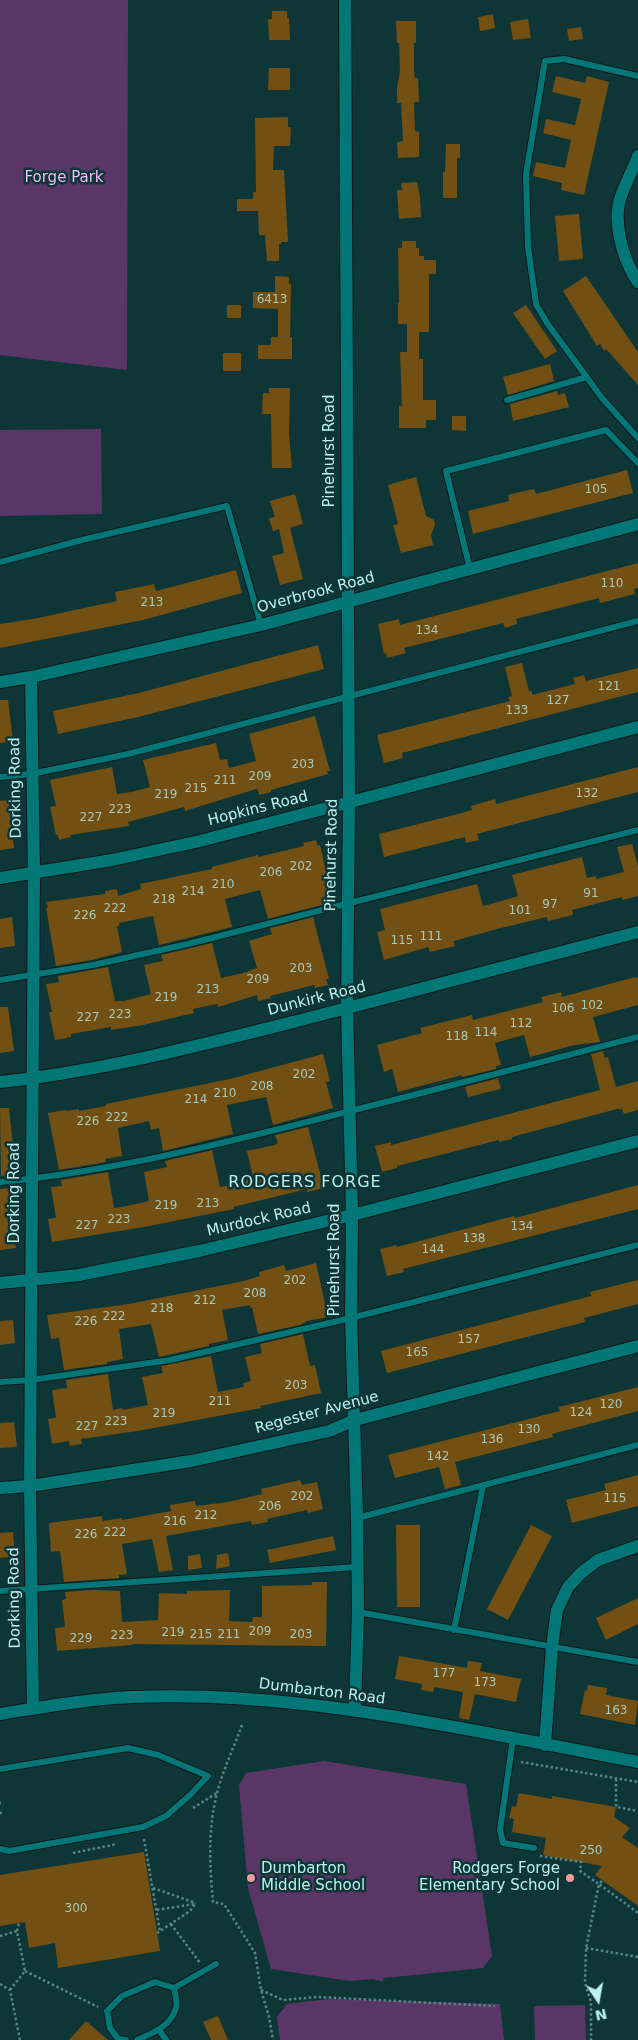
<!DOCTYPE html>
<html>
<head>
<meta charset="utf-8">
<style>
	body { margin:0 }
	#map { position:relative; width:638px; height:2040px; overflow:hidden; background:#0f3637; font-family:"DejaVu Sans",sans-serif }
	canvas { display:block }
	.north { position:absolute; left:573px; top:1975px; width:50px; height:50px; -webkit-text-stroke:4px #0f3637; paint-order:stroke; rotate:168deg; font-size:14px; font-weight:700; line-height:20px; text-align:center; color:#baf0ef }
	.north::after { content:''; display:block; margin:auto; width:18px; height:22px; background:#baf0ef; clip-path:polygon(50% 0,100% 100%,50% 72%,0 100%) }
</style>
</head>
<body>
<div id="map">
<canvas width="638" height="2040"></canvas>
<div class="north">N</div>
</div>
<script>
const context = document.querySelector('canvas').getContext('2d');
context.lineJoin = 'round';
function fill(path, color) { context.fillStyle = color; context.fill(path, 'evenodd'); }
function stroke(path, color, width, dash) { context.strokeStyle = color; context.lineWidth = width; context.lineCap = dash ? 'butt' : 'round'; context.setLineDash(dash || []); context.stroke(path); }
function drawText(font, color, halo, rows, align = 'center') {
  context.font = font + ' "DejaVu Sans",sans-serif'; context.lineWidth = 5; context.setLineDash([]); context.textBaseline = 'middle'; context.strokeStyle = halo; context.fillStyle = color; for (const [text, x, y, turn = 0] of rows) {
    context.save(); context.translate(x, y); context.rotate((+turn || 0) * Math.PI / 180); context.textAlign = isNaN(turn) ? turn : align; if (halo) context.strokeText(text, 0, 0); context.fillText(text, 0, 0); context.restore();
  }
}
fill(new Path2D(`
	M0,0H128L127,370L0,355Z
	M101,429L102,514L0,516V430Z
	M324,1761L466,1784L492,1956L483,1968L384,1978L382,1982L373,1979L349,1981L271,1969L248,1888L239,1785L246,1773Z
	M328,1999L500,2004L504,2040H280L277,2017L287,2004Z
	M585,2005L586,2040H535L534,2006Z`), '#593666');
fill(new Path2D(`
	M272,11H287V18H289L290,40H269L268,19H272Z
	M493,14L495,28L480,31L478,17Z
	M528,19L531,38L513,40L510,22Z
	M396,21H416V43H414V71L415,78H418L419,102H414L415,131L419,132V157L398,158L397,142L403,141L401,103H397V88L400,71L399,43H397Z
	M581,27L583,39L569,41L567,29Z
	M269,68H290V90H268Z
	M556,76L585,83L587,76L609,82L584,195L561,190L562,183L533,176L536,162L565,168L571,140L543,133L546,119L575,125L581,99L552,92Z
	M288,117V127H291L290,146H274L273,170H284L288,242H281V244H279V261H267L265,235H259L258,211H237V199H253V192H256L255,118Z
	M446,144H460V158H457V198H443V172H445Z
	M417,182L420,197L421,217L399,219L397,190H402L401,183Z
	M579,214L583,259L559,261L555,216Z
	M402,241H416V248H419V256H424V260H436V274H429V332H419V359H423V400H436V420H426V428H399V406H402L400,352H407V324H398V303H399L398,248H402Z
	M275,276L289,277V284H291L290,337H292V359H258V345H271V337H278V309L253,308V292H275Z
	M586,276L638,352V385L606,349L604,351L600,344L597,346L563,291Z
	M227,305H241V318H227Z
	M526,305L557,351L545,359L513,313Z
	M223,353H241V371H223Z
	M550,364L554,381L508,395L503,377Z
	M269,388H290L289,434L292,468H272L271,414H262L263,393H269Z
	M557,391L558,395L565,393L569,407L513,421L510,404Z
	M452,416H466V431L452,430Z
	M627,470L633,493L473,534L468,511L509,501L508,495L520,492L534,489L536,494Z
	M416,477L426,516L434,520L435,525L431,535L433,545L401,553L393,525L398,524L388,485Z
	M295,494L303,524L290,528L303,579L280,585L272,556L284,553L279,529L273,531L269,518L275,517L270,501Z
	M638,563V588L634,589L635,594L600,603L599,598L516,619L517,624L505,628L503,623L404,648L406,653L387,658L386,653L384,654L378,624L399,619L400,625Z
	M236,570L242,593L143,620L0,648V624L33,619L117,601L115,592L154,584L156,591Z
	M318,645L324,669L138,717L58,734L53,711L139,693Z
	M522,663L529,691H532V695L575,684L573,678L584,675L586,681L638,668V692L402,753L403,758L384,763L377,735L510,701L508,697L512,696L505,667Z
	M0,700H8L13,741L0,743Z
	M315,716L330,771H327L328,774L271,790V792L259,795L258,790L256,789L185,811L184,807L128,822L129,826L70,835L71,837L59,840L58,835H56L50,807L56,806L50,780L112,767L117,794L131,792L150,787L143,760L216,743L220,760L227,759L229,768L256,761L249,734Z
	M638,767V792L477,834L479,840L466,843L465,837L384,857L379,834L458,814L472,810L471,806L495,799L496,804Z
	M8,800L14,848L0,850V801Z
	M316,840L318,846L320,845L333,902L268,919L260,890L233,897L225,899L232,927L159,945L153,916L119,923V926H117L122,952L92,960L56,966L46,908L48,907L46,902L105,894V891L117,889L118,896L141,889L140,884L212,869V867L258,855V857L304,846L303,843Z
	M632,844L638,866V896L623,900L622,897L572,910L573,915L548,921L547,917L497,929L454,941L455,946L430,952L428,947L384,960L377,932L385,930L380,909L477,884L483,906L491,904L518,896L512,875L582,857L587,878L596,876V879L624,872L617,847Z
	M12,917L15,946L0,948V919Z
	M313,917L329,979H326L328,985L315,988L314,985L270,996L271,998L258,1001L257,995L218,1007L217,1004L193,1009L194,1013L143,1025L111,1030V1027L71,1034V1037L55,1040L49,1012H52L46,984L59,982L58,976L108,967L115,1001H124L151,994L144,965L163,961L161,955L212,943L221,978L248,972V971L257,968L249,941L272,934L270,928Z
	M635,977L638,978V1005L593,1017L600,1042L574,1045L530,1057L524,1035L495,1043L501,1065L496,1066V1069L462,1077V1075L398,1092L392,1069L384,1072L377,1045L422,1033L420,1028L472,1015L473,1020L543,1002L541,997L561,992L562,997Z
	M0,1007H8L14,1051L0,1053Z
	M603,1051L605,1058L608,1057L616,1087L638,1081V1110L624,1114L622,1109H617L512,1137V1139L499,1142V1140L397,1166V1168L382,1172L375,1146L391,1142V1145L600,1090L591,1054Z
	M323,1054L330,1081L326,1082L333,1108L273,1125L266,1097L227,1105L233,1134L163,1151L159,1128L151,1130L149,1121L118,1128L122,1156L105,1159L106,1162L59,1170L48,1113L65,1110L66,1111L79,1109V1111L106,1106V1104L230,1079Z
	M498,1078L501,1089L468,1097L465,1087Z
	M0,1108H9L16,1174L1,1176Z
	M308,1127L324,1188L307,1192V1189L233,1207L234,1209L144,1227L52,1242L48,1219L56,1218L51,1187L62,1186L61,1180L108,1172L114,1208L122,1207L149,1201L144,1172L167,1167L165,1161L212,1150L220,1187L246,1182V1180L253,1178L247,1151L275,1145L278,1143L275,1135Z
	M638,1185V1209L403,1269L404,1272L387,1276L380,1249L396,1245L397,1247L514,1216L515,1218Z
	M8,1188L16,1248L0,1250V1189Z
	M316,1263L328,1317L307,1321L300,1325L258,1334L252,1307L250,1308V1305L222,1310L228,1340L209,1344V1346L159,1357L151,1324L119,1329L123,1359L107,1362V1364L64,1370L59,1338L51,1339L47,1315L129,1304L244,1281L260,1276L259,1272L284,1265L286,1271Z
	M638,1280V1304L584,1318L585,1322L387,1373L381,1351L591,1296L590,1292Z
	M13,1320L15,1343L0,1345V1321Z
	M303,1334L310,1366L315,1365L321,1393L260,1406L261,1408L138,1431L81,1439L82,1444L70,1446L69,1441L52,1444L48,1419L56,1418L52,1390L67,1388L66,1380L108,1374L113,1410L122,1408L123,1410L148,1405L142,1377L163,1373L161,1366L211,1356L218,1392L244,1387L243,1383L251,1381L245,1357L262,1353L260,1344Z
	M638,1387V1411L552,1434L553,1437L455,1462L461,1485L445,1489L439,1467L395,1478L388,1455L560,1411L559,1407Z
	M14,1422L17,1447L0,1448V1423Z
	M638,1475V1506L572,1523L566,1500L606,1490L604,1484Z
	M300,1480L302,1485L317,1482L323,1509L308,1513L307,1510L267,1519L268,1522L252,1525L251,1521L166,1536L173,1570L159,1572L152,1539L122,1544L127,1574L119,1575V1578L64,1582L60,1551L51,1552L49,1523L102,1516L103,1521L122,1518V1520L171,1511L170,1505L195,1501L196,1506L228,1502L262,1494L261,1489Z
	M396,1525H420V1607H397Z
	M531,1525L552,1536L508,1620L487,1609Z
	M13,1532L15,1556L0,1558V1533Z
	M333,1536L336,1550L270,1563L267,1550Z
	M228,1553L230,1566L216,1569L217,1555Z
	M200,1554L202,1568L188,1570V1556Z
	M312,1582H327L326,1646L132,1644V1645L57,1651L55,1628L65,1627L62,1600L66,1599L65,1592L92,1590L120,1591L122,1622L158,1620L159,1593L187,1594V1591L230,1590L229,1621L252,1622L253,1617H262V1586L312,1585Z
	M638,1598V1624L606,1640L596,1618Z
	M399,1656L467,1668L468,1661L482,1663L480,1671L521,1679L516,1702L475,1694L469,1720L459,1718L463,1692L434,1687L433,1692L421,1690L422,1684L395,1679Z
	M588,1685L607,1688L606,1695L638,1701L635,1725L580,1714L585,1690L587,1691Z
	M519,1793L552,1799V1796L616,1807L614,1817L630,1828L622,1837L638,1848V1906L595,1875L602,1866L543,1855L546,1838L512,1832L514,1819L509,1818L512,1806L516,1807Z
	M144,1852L160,1951L58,1968L55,1943L29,1948L25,1922L0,1926V1875Z
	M218,2016L228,2040H211L203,2022Z
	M86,2021L108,2040H69Z`), '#724f12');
const service = new Path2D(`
	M638,76L564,59L545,61L526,174L528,247L536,304L547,323L602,398L638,438
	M507,400L587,377
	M0,562L82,540L227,506L261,625
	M470,569L446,471L606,430L638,463
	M0,777L31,774L128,754L638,621
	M0,980L93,965L188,944L638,830
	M0,1182C107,1172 212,1146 315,1120C423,1093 530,1065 638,1037
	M0,1382L31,1380L170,1360L351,1318L638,1245
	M357,1518L638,1445
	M0,1591L357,1567
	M358,1612L638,1662
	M454,1630L483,1486
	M513,1739L500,1830L503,1843L534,1848
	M0,1769L128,1748L158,1755L208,1776L189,1796L166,1816L143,1827L9,1851L0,1849
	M174,1988L216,1964
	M159,2030L166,2040
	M126,2040L118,2039L110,2028L107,2011L122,1996L155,1982L174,1988C175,1994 178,2003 176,2008C171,2026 153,2033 137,2040`);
const minor = new Path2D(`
	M345,0L349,803L347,1008L352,1215L351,1318L357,1518L358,1612L355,1711
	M638,156C633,170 626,182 621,196C612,223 623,260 638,282
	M31,677L34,874L30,1486L33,1709
	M0,682L31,677L261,625L638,524
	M0,878L112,860L200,841L638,727
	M0,1082C101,1071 202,1045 301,1020C413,991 526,961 638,932
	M0,1283L79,1275L199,1251L352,1215L638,1141
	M0,1488L30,1486L191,1461L329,1431L355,1420L638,1346
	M0,1714C44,1707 87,1699 132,1697C302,1690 472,1731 638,1762
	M545,1745L552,1647L557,1610L568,1587L581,1573L598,1560L638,1546`);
stroke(service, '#0b1b1b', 8);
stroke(minor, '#0b1b1b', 14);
stroke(new Path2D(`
	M242,1725C233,1750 220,1776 215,1802C208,1834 210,1870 213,1902L224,1904L255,1953L261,1990L269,2017L273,2040
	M521,1762L638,1782
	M616,1779V1807L638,1811
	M0,1803H1
	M193,1808L217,1793
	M0,1814L2,1811
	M144,1839L160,1932
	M73,1853L117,1844
	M540,1856L581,1862L580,1871L599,1884L586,1948L585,1983L591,2002V2040
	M602,1881L599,1884L638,1913
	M153,1888L196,1903
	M157,1910L194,1904
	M171,1924L200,1963
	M157,1933L190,1911L196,1903
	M0,1936L17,1931
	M586,1948L638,1957
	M25,1971L98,2007
	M0,1984L10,1990L20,2040
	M10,1990L25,1971L17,1931L19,1923
	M261,1990L283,2000L317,1997L495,2006`), '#588686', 2.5, [2.5, 2.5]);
stroke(service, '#037677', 6);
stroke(minor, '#037677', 12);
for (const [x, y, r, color] of [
	[251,1878,5,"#f49aa0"],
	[570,1878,5,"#f49aa0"]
]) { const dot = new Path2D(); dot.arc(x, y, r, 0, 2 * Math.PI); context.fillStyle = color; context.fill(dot); stroke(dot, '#0f3637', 2); }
drawText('12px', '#a8c8b8', null, [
	["6413",272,300],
	["105",596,490],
	["110",612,584],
	["213",152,603],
	["134",427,631],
	["121",609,687],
	["127",558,701],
	["133",517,711],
	["203",303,765],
	["209",260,777],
	["211",225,781],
	["215",196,789],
	["132",587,794],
	["219",166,795],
	["223",120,810],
	["227",91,818],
	["202",301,867],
	["206",271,873],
	["210",223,885],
	["214",193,892],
	["91",591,894],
	["218",164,900],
	["97",550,905],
	["222",115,909],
	["101",520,911],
	["226",85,916],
	["111",431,937],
	["115",402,941],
	["203",301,969],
	["209",258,980],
	["213",208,990],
	["219",166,998],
	["102",592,1006],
	["106",563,1009],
	["223",120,1015],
	["227",88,1018],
	["112",521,1024],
	["114",486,1033],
	["118",457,1037],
	["202",304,1075],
	["208",262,1087],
	["210",225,1094],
	["214",196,1100],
	["222",117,1118],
	["226",88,1122],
	["213",208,1204],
	["219",166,1206],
	["223",119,1220],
	["227",87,1226],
	["134",522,1227],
	["138",474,1239],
	["144",433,1250],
	["202",295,1281],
	["208",255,1294],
	["212",205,1301],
	["218",162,1309],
	["222",114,1317],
	["226",86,1322],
	["157",469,1340],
	["165",417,1353],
	["203",296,1386],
	["211",220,1402],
	["120",611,1405],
	["124",581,1413],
	["219",164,1414],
	["223",116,1422],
	["227",87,1427],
	["130",529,1430],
	["136",492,1440],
	["142",438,1457],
	["202",302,1497],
	["115",615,1499],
	["206",270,1507],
	["212",206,1516],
	["216",175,1522],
	["222",115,1533],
	["226",86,1535],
	["209",260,1632],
	["219",173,1633],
	["215",201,1635],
	["211",229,1635],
	["203",301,1635],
	["223",122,1636],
	["229",81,1639],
	["177",444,1674],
	["173",485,1683],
	["163",616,1711],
	["250",591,1851],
	["300",76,1909]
]);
drawText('15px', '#eabcfd', '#0f3637', [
	["Forge Park",64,178]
]);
drawText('15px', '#baf0ef', '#0f3637', [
	["Pinehurst Road",330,451,-90],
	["Overbrook Road",316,593,-15],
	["Dorking Road",16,788,-91],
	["Hopkins Road",258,809,-14],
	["Pinehurst Road",332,855,-89],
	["Dunkirk Road",317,999,-14],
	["Dorking Road",15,1193,-90],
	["Murdock Road",259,1220,-13],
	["Pinehurst Road",335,1260,-90],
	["Regester Avenue",317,1413,-15],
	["Dorking Road",15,1598,-91],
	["Dumbarton Road",322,1692,7]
]);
drawText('15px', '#baf0ef', '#0f3637', [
	["Dumbarton",261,1869],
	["Middle School",261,1886],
	["Rodgers Forge",560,1869,"right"],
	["Elementary School",560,1886,"right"]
], 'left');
context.letterSpacing = '1px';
drawText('16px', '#baf0ef', '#0f3637', [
	["RODGERS FORGE",305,1183]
]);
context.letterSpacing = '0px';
</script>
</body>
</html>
